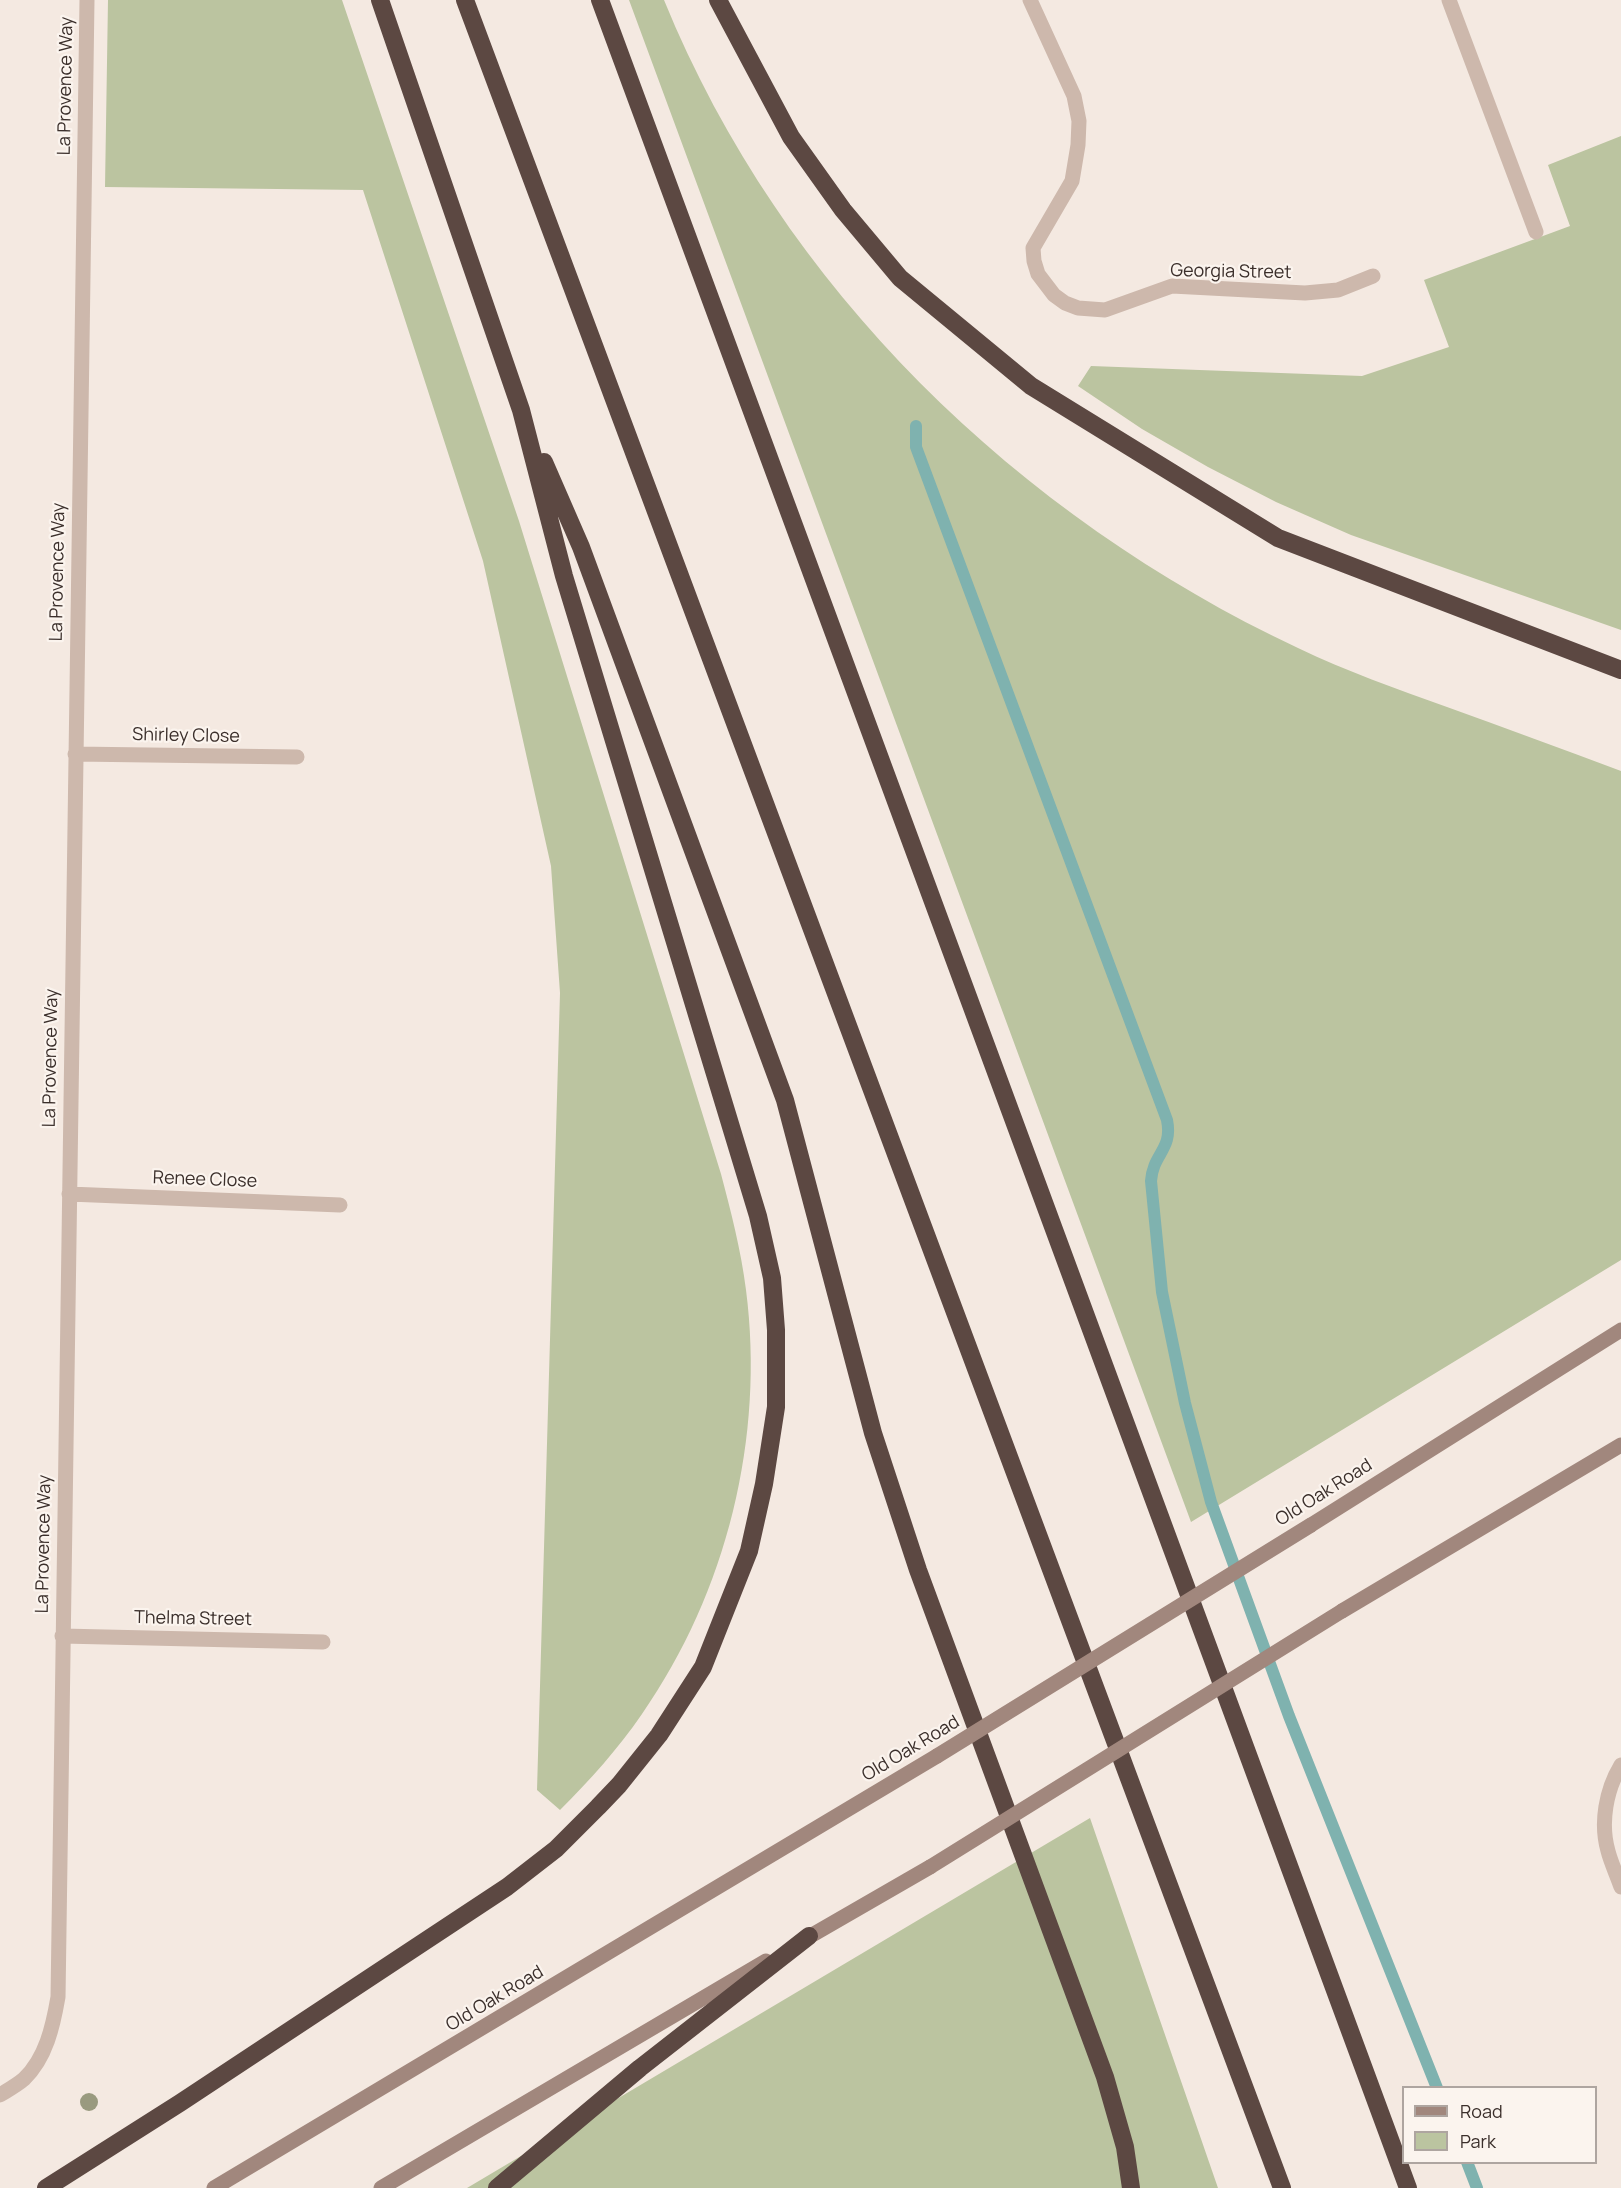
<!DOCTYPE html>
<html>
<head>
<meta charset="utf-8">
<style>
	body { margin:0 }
	#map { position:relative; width:1621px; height:2188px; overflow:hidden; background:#f4e9e1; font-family:Manrope,sans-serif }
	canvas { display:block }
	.legend { position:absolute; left:1402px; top:2086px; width:195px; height:78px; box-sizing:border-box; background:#fbf4ee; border:2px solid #aea5a0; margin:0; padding:8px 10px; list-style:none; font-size:18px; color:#3b2f2b }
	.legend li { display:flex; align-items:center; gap:12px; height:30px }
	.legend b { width:30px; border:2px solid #aea5a0 }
</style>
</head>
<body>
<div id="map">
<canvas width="1621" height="2188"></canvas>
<ul class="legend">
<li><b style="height:8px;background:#a1877d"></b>Road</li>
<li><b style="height:16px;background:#bbc4a0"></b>Park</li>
</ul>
</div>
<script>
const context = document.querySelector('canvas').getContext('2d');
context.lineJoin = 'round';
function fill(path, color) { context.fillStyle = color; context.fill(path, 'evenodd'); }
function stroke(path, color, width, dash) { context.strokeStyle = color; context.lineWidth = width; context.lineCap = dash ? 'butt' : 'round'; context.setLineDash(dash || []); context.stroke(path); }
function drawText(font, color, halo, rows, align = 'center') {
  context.font = font + ' Manrope,sans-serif'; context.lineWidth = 4.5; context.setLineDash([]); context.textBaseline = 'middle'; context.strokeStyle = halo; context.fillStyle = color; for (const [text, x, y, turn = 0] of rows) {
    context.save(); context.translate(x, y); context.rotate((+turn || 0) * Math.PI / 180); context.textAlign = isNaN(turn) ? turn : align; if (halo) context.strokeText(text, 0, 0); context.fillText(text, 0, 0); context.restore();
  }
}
fill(new Path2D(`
	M108,0H342L519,521L721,1174C731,1212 741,1250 746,1290C765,1437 727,1592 642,1714C618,1749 590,1780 560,1810L537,1790L560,993L551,866L483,561L363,190L105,187Z
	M629,0H664C782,289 1018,516 1298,648C1346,671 1397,689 1447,707C1505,728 1563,749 1621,771V1260L1191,1522Z
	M1621,136V630L1351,535L1276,502L1208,467L1142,429L1078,386L1091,366L1362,376L1449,347L1424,280L1570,226L1548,165Z
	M1090,1818L1218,2188H467Z`), '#bbc4a0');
stroke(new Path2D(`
	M916,426V447L1167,1120C1173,1150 1153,1153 1151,1181L1162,1292L1185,1403L1211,1502L1289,1716L1437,2088
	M1467,2162L1477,2188`), '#7fb2af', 12);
stroke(new Path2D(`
	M1030,0L1074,96L1079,121L1078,145L1072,181L1033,248L1034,261L1038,274L1054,295L1065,303L1078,308L1105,310L1172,286L1305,293L1338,290L1373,276`), '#cdb8ac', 15);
stroke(new Path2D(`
	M1449,0L1536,232
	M75,754L297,757
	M69,1194L340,1205
	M62,1636L323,1642
	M1621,1765C1606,1790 1600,1823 1608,1851C1611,1863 1617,1875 1621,1887
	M0,2095C8,2090 17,2085 24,2079C46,2058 53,2026 58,1997L87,0`), '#cdb8ac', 15);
stroke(new Path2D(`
	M1311,1525L1621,1330
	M1342,1611L1621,1445
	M800,1942L930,1867
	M214,2188L937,1756
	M381,2188L766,1961`), '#a1877d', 15);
stroke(new Path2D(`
	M465,0L1282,2188
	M600,0L1408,2188
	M718,0L791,137L843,210L900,278L1031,386L1278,538L1621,670
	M544,462L581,547L785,1100L873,1433L918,1570L1105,2077L1125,2147L1131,2188
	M46,2188L180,2103L507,1887L556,1849L598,1807L619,1785L659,1735L703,1667L749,1551L764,1484L776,1407V1330L772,1278L758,1216L564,576L521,410L380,0
	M497,2188L640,2068L809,1936`), '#5c4842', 18);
stroke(new Path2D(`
	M937,1756L1311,1525
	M930,1867L1342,1611`), '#a1877d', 15);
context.fillStyle = '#999a7f';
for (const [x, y] of [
	[89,2102]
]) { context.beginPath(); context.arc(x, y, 9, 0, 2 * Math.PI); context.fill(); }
drawText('18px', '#3b2f2b', '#fbf4ee', [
	["La Provence Way",66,86,-89],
	["Georgia Street",1231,272,1],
	["La Provence Way",58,572,-89],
	["Shirley Close",186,736,1],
	["La Provence Way",51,1058,-89],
	["Renee Close",205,1180,2],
	["Old Oak Road",1324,1493,-32],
	["La Provence Way",44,1544,-89],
	["Thelma Street",193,1619,1],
	["Old Oak Road",911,1749,-31],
	["Old Oak Road",495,1999,-31]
]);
</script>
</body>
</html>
